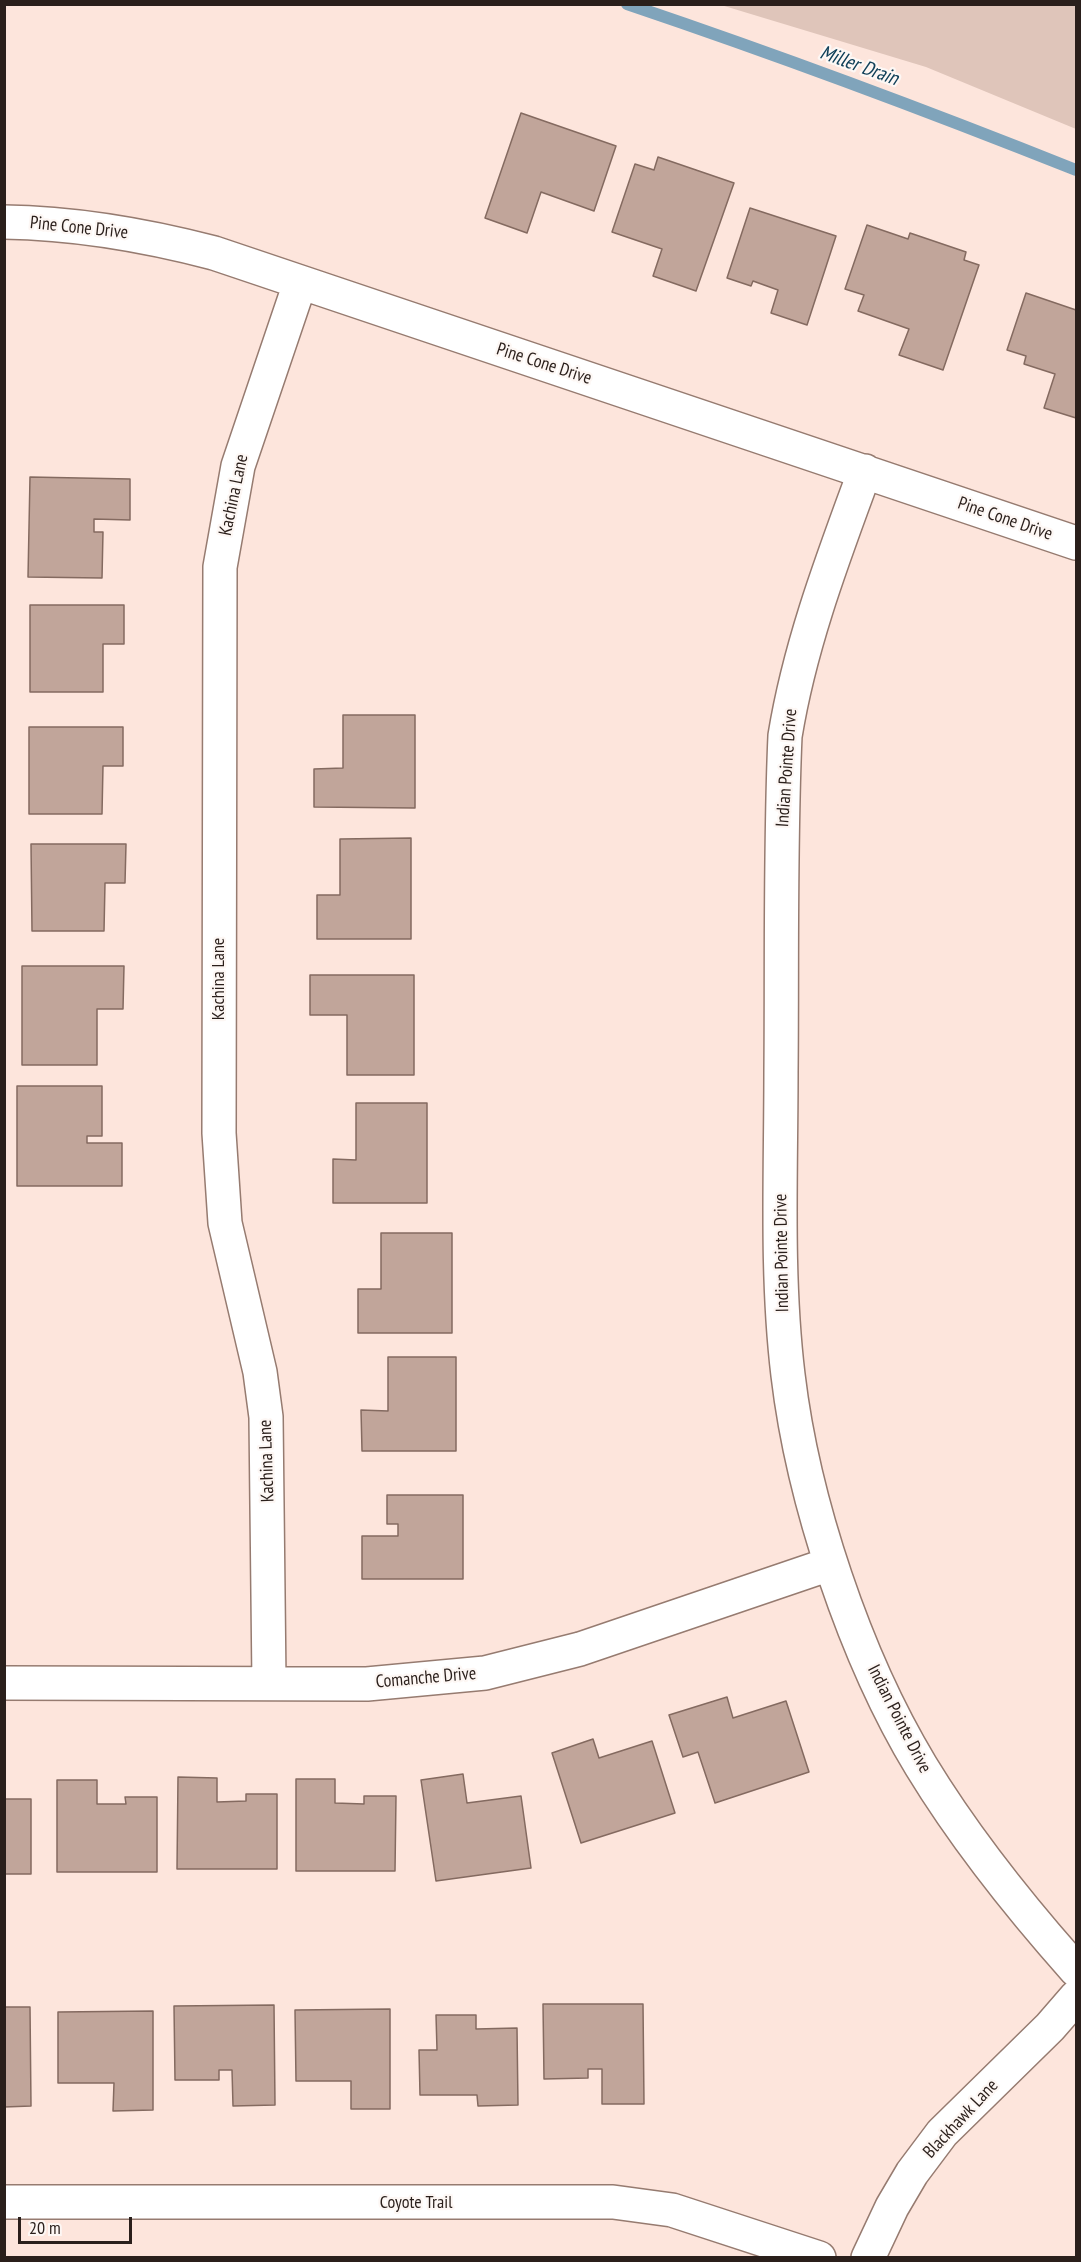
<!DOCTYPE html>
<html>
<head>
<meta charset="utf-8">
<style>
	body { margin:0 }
	#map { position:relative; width:1081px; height:2262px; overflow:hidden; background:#fde5dc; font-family:"PT Sans Narrow",sans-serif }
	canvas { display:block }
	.frame { position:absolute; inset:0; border:6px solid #2a1f1b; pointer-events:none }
	.scale { position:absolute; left:18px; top:2217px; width:114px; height:27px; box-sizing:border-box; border:3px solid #2a1f1b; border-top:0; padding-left:8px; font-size:18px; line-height:21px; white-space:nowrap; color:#2a1f1b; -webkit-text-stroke:4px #fdf7f4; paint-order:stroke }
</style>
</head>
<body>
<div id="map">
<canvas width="1081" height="2262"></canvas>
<div class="frame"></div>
<div class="scale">20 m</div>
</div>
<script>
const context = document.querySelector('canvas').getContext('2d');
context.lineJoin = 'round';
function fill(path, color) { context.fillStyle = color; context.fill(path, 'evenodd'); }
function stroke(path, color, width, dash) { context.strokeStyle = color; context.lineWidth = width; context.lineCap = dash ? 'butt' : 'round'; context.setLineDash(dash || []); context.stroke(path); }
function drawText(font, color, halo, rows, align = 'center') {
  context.font = font + ' "PT Sans Narrow",sans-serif'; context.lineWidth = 4.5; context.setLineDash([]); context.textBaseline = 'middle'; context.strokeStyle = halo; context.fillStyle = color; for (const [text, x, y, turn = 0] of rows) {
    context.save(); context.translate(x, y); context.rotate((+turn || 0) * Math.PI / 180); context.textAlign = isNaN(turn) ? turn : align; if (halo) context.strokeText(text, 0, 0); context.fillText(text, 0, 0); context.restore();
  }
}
fill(new Path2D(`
	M721,5H1076V129L926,67Z`), '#dfc5ba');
stroke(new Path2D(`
	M627,4C778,55 928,111 1076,170`), '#80a4bb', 12);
const building = new Path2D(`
	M521,113L616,146L594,211L541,192L527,233L485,218Z
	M658,157L734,183L696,291L653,276L662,249L612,232L635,164L654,170Z
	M750,208L836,236L807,325L771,313L778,290L753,281L751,286L727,278Z
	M867,225L908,239L910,233L966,252L964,260L979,265L943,370L899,355L909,329L858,311L864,295L845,289Z
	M1026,293L1076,310V418L1044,408L1055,374L1024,364L1026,356L1007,350Z
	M30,477L130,479V520L94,519V532H103L102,578L28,577Z
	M30,605H124V644H103V692H30Z
	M343,715H415V808L314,807V769L343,768Z
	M29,727H123V766H103L102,814H29Z
	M411,838V939H317V895H340V839Z
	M31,844H126L125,883H105L104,931H32Z
	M22,966H124L123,1009H97V1065H22Z
	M310,975H414V1075H347V1015H310Z
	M17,1086H102V1136H87V1143H122V1186H17Z
	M356,1103H427V1203H333V1159L356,1160Z
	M381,1233H452V1333H358V1289H381Z
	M388,1357H456V1451H362L361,1410L388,1411Z
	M387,1495H463V1579H362V1536H398V1524H387Z
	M727,1697L733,1718L786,1701L809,1772L715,1803L698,1752L683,1757L669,1715Z
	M593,1739L599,1758L652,1741L675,1813L581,1843L552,1753Z
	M463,1774L467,1803L521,1796L531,1868L436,1881L421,1780Z
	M178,1777L217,1778V1802L246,1801V1794H277V1869H177Z
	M296,1779H335V1803L364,1804V1796H396L395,1871H296Z
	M57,1780H97V1804H126L125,1797H157V1872H57Z
	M4,1799H31V1874H4Z
	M543,2004H643L644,2104H602V2069H588V2078L544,2079Z
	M274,2005L275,2105L233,2106L232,2070H219V2080H175L174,2006Z
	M4,2007H30L31,2106L4,2107Z
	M390,2009V2109H351V2081H296L295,2010Z
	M153,2011V2110L113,2111L114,2083H58V2012Z
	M436,2015H476V2029L517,2028L518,2105L478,2106L477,2095H420L419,2050H437Z`);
fill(building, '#c1a59a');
stroke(building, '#846a60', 1.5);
const street = new Path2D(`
	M4,222C76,223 145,235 214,253L1076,543
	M865,471C833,558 800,644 785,736C780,848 782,960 781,1072C781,1173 776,1275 788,1375C803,1501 855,1657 921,1766C966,1840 1019,1906 1076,1970
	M4,1683L367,1684L485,1673L580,1649L830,1564
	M269,1683L266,1417L260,1372L225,1223L219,1133L220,567L238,466L300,283
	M4,2202H613L672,2210L819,2258
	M868,2258L892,2207L912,2173L942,2133L1050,2027L1076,1997`);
stroke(street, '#967b70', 36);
stroke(street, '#fff', 33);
drawText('18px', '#2a1f1b', '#fdf7f4', [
	["Pine Cone Drive",79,228,6],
	["Pine Cone Drive",544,364,18],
	["Kachina Lane",234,495,-78],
	["Pine Cone Drive",1005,519,19],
	["Indian Pointe Drive",787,768,-86],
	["Kachina Lane",219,979,-90],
	["Indian Pointe Drive",782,1253,-91],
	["Kachina Lane",267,1461,-92],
	["Comanche Drive",426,1678,-5],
	["Indian Pointe Drive",899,1719,63],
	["Blackhawk Lane",961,2119,-47],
	["Coyote Trail",416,2203]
]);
drawText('italic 20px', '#104059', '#fdf7f4', [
	["Miller Drain",859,66,20]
]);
</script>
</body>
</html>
